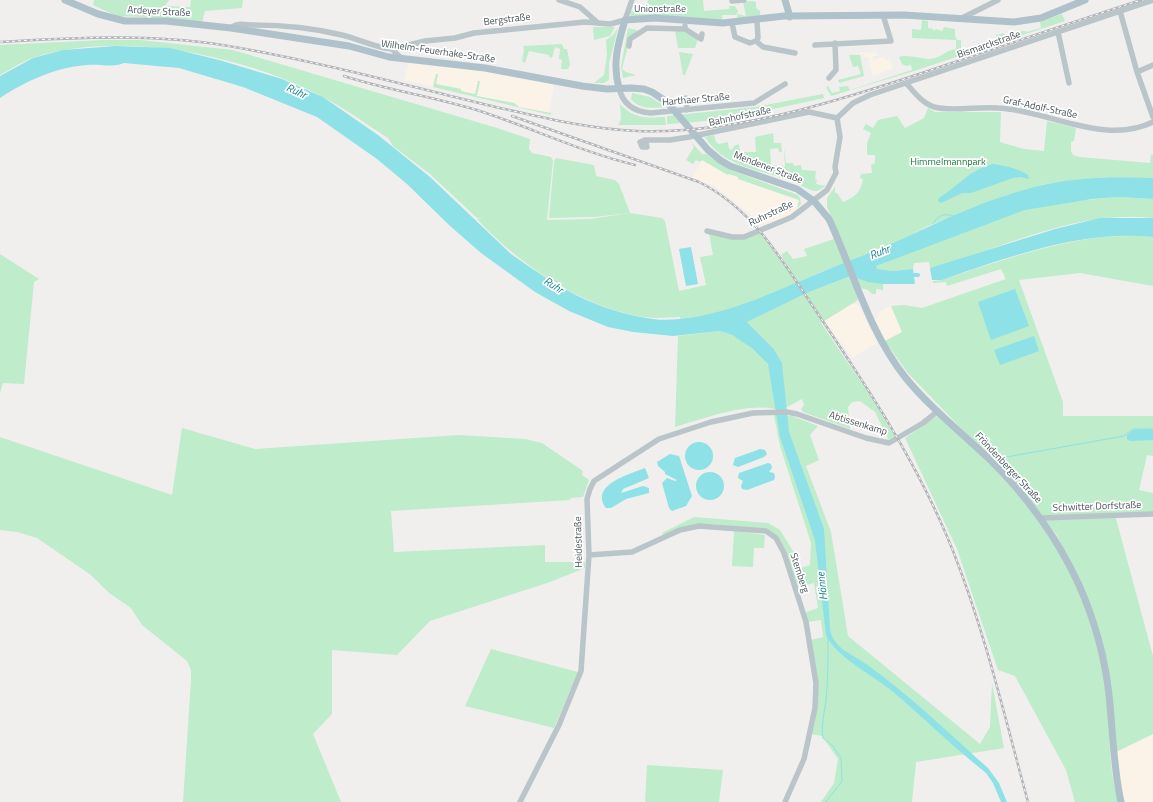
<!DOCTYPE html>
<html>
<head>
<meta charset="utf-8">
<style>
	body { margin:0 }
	canvas { display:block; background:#f1eeee }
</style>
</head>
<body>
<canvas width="1153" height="802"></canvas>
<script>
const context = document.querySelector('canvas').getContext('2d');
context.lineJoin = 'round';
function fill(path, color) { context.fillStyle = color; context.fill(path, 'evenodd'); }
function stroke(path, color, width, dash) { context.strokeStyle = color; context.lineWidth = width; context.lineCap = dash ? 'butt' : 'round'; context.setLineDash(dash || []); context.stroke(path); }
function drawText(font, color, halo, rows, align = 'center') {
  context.font = font + ' "Titillium Web",sans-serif'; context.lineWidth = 3.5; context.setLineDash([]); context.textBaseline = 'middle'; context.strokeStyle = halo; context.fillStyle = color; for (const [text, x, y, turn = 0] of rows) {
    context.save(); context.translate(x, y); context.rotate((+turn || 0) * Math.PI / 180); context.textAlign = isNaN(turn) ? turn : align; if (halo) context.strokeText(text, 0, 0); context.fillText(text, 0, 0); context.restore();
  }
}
fill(new Path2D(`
	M860,52L877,53V56H873V60L884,57L886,60L890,59L893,68L873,76L868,57H864V54H860Z
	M409,63L475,70L554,85L549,113L512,106L404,80Z
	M702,160L727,175L728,174L738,177V179L799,200L797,208L793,214L783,219L762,224L714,186L692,178Z
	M853,303L859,306L877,343L852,358L825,321Z
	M891,306L902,332L885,341L874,319L878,317L879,312L884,309Z
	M1153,734V802H1125L1118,773L1116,752Z`), '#fbf2e8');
fill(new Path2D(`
	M94,0H169L165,6L190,7L191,0H243L242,8L205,11L202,22L169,18L117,16L93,5Z
	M648,0H703L704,11L729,9V6H735L738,11L736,15H722L723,23L630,19L631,11L645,9Z
	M753,1L756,2V8L760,11L761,20L738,23L737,14L746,16L743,2Z
	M1062,14L1065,21L911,72L831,96L826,87L828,86L832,93L840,91L839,87L848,86L850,90L912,70L911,65L906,66L902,64L899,57C907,54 921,59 930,59C941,58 946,50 956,49V40L912,38V29L921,30L922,20L928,21V28L933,29L934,31L936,29L942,31L944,27L955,29V36L957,40H961V54L993,43L996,41V35L1004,33V37L1016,35V32L1025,31L1027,32L1041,28L1040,22Z
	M593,27H615L610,36L594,40Z
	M618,28L609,64V80L604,83H594L604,75L607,55L606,40L613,35Z
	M628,28L637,30L638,32L630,38L622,69L626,72L636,75L623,78L621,67Z
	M675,31H684L698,39L695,48H678Z
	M103,40H140L233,50L497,128L530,139L529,149L532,153L551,157L553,161L547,220L590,219L630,213L662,218L665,221L679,291L706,285L700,257L713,255L709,233C732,239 736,242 759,232L784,265L786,264L781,255L787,251L793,259L807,256L804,249L834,239L837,247L843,245L827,207V198L835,187V193H837L843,202C855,197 861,192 863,179L860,178L861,174L872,173L871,165L875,163V155H867V143L871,133L863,129L866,124L873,128L878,120L897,116L905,128L924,118L928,108L935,112H1001L1000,142L1024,149L1044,151L1047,121L1076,128L1074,141L1071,142V151L1073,155L1079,157L1150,163L1151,155H1153V178L1108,177L1074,180L1045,184L1003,196L928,226L899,241L816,274L753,302L712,314L680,319V317C672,317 663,318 655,318C591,314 519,265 477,219L482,218H477L430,174L393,146L388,138C366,124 346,109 323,97C244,55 122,30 35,57C23,61 11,69 0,75V45Z
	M562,44L564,49H567L570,65L568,69H561L562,60L559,59L560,49L555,47L552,58L549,57V55L529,51L525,63L522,61L524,50L523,46Z
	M679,52L693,54L685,75H683Z
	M849,55H860L864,76L839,83L838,80L861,74L858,66L853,67Z
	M436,74H438L436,84L461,89V91L475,94L478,81H480L477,96L514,103L519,107L551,113V115L433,87Z
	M632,93L650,97L666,107C653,108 640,110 631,99Z
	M823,94L824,98C772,109 721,122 667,124V116L755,107Z
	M620,104C633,119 648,118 665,117L666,125H618C623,119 620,112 620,104Z
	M773,133L774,143H781L782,152H779L778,148L770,149L771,165L785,167L784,147L786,163H793L794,166L801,165L802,170L816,171L815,179L817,180L816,184L826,186L817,191H814C807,189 801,185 794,182C762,169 725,169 705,137L714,135L716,142L719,144L728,142L729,149L732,150L734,146L739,144L740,152H756L755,137Z
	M690,141L702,154H706L728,169L798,195L800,198L801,204L797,208L799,200L738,179V177L729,174L728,175L702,160L700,162L696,160L693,164L686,160L694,147Z
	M556,158L594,165L596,176L615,180L619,184L630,213L594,217L549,218L554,161Z
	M1119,197L1153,199V218C1075,209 1003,249 930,268L929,262L914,263L913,269L893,271L875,269L876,266L885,262L1025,210L1064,202Z
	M1141,236L1153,237V286L1080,273L1019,280L1063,402V416H1153V456L1147,455L1139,490L1153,493V512L1115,515L1153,656V734L1116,752L1110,686L1081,582L1056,534L1031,501L907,372L885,341L902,332L891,306L904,305L922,308L1006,279L1001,269L947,286L946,282L933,283V281L942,280C994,263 1046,244 1101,237C1114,236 1128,236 1141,236Z
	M0,254L39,279L34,282L24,384L3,383L0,393Z
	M849,277L857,292L856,293L858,300L821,323L873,400L895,437L887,440L888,438L875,412L860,401L852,402L848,407L850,429L803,412L801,409L804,405L802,399L785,408L782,363L774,349L747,322L809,292Z
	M856,278L883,284V290L876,289V294H872L868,290L861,288Z
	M720,331C737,336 757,347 767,363C773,373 774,397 776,409C743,403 707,418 675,427L678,336Z
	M774,415L792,416L818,426L810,435L819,460L806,466L831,532L848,636L980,744L990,727L992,683L1004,748L916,762L912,802H821L834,783L838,759L822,736L811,734L816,709L811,640L823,637L821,620L807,622L804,613L818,608L814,583L796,588C792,572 786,536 768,530L712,524L664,535L662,533L694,517L768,523L780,530L793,551L801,568L810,565L811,543L780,446Z
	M939,415C991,465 1046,516 1076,583C1085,602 1094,634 1100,655C1110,694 1107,733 1112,772C1113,782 1116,792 1118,802H1075L1066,770L1015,676L998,670L957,549L905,438Z
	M182,428L255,449L459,435L525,439L542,443L583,471L582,475L589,480L583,497L571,498L570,500L391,511L394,552L545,545V562H585V568L550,582L430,621L397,655L332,650V714L313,734L341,802H183L191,680V670L187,661L142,625L131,608L109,593L91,575L37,538L17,532L0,530V437L172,495Z
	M734,531L765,535L764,548H754L753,567L732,566Z
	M491,649L578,672L554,728L465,706Z
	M647,765L723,770L719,802H645Z`), '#bfecca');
fill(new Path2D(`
	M116,46L170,48L219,60L282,79L323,97L378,135L430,177L511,254C558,287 595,311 653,319C667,321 681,319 694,317C741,309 775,291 817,274C845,262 873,252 900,240C943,220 987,199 1034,187C1072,177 1113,176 1153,178V199L1119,197L1092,199L1025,210L876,266L877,269L893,271L913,269L915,284H883L868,282L851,276L809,292L747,322L774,349L782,363L789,432L824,529L830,629C833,648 852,654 866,664C910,695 948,733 988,768L999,783L1007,802H1001L993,783L986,773C953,747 923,717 891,690C872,675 835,656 826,635L815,540L780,437L768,364L752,348L732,335L720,331L673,336L633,332L608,327L569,311L535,292L481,253L449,225L407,184L377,159L317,117L243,87L179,68L124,63C112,68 100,64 88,65C56,67 26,81 0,98V76L33,58L63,50Z
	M993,164C1006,166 1017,168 1028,175L1029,179L1021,177L1013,178L971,193H962L941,203L938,201L939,198C957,187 971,169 993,164Z
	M1100,218H1153V237C1081,230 1009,257 942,280H932L930,268L1055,229Z
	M691,247L698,284L686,286L679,249Z
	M1015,289L1029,326L991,340L978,302Z
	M1034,336L1039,351L1000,365L994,350Z
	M1147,429L1153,430V440L1130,441L1127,439V435L1133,430Z
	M685 456a14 14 0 1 1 28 0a14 14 0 1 1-28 0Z
	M760,449L765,450L767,454L764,457L738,467L733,465L735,458Z
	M670,454L679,456L692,496L686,506L672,511L669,508L662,483L667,478L675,481L677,480L665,474V472L658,466L657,462Z
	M768,463L771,464L772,468L769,472L759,476L769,472L774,473L775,477L774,480L747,490L742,489L741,486L743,481L738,478L739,473Z
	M645,468L649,478L623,489L621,493L643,486L649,488V493L626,499L611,508H606C589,485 630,474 645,468Z
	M696 486a14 14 0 1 1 28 0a14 14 0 1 1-28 0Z`), '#8ee1e6');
stroke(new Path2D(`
	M933,224C938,215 944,213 954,216
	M995,459L1124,436L1133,429H1153
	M826,802L842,781L841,758L832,745L823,738C821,725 824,714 826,701C828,680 828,659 828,638`), '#8ee1e6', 1);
stroke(new Path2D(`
	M908,275H918`), '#8ee1e6', 4);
stroke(new Path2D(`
	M559,0L580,7L598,23
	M732,1L744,0
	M1120,11L1137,72L1153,117
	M962,18L998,0
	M732,23L735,37L750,43L756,41L758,38L757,21
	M685,26V29L701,39L702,34
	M231,28C237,22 246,25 254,25C284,25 313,28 342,35C359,39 375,48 392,49L401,58
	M1058,32L1069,83
	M756,41L763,47L795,53
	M815,45L891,41L883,15
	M629,46L630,39L647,28L685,29
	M392,49L425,41L455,38L474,33L585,22L610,24L625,20L632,0
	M1137,72L1153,65
	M829,78L836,70L835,43
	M906,83C914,92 922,103 934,107C951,112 979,106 998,108C1047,110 1105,146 1153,122
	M619,88C623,105 635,112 651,113L754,103L785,84
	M686,98L687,110
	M837,118L853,103L870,95L1153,0
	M645,140L647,147H642L640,142L645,140H670L689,137L809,112L837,118
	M707,231L732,237H744L792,217L827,190L836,173L835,167L840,137L837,118
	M1041,518L1153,514
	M589,555L632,552L680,530L699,526L766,531L776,538L784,553L806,622L816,683L815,708L804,759L785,802
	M520,802L559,725L581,671L589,555L587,499L590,489L594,481L659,439L711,422L753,413L787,412L797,414L866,438L889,443L923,423L938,411`), '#bac5ca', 5.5);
stroke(new Path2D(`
	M65,0L98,14L125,21H166L231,28L349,46L389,57L485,68L582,86L607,89L631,88L644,89L652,92L667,102L708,150L720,160L730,166L797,189L814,201L829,219C854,273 868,330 905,377C929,407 961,432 989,459C1027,496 1057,537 1079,585C1094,619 1105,658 1109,695C1113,731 1113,766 1121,802
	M785,0L790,17
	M619,88C612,64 618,44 625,20L655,18L723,23L784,16L904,15L1014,22L1041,18L1085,0`), '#afc2cb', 7);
const rail = new Path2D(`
	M0,42C80,37 161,33 240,48C323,63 405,85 487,105C536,116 586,129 637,131C738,135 851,97 946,65C1011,43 1076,21 1141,0
	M344,76C390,91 437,97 483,112C534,129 582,152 635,165
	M512,116L699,182C753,209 781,259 814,308C866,385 918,463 953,551C985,632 1005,718 1028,802`);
stroke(rail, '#b1b4b8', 2.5);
stroke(rail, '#fff', 1, [3]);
drawText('10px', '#47545a', '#fff', [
	["Unionstraße",660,10],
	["Ardeyer Straße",159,12,3],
	["Bergstraße",507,20,-7],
	["Bismarckstraße",989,45,-19],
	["Wilhelm-Feuerhake-Straße",438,52,8],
	["Harthaer Straße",696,100,-5],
	["Graf-Adolf-Straße",1040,108,12],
	["Bahnhofstraße",740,117,-12],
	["Mendener Straße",768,168,21],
	["Ruhrstraße",771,214,-25],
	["Abtissenkamp",858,424,17],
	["Fröndenberger Straße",1008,468,47],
	["Schwitter Dorfstraße",1097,507,-2],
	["Heidestraße",579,542,-91],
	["Stemberg",799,573,72]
]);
drawText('10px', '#1c773d', '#fff', [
	["Himmelmannpark",948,163]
]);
drawText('italic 11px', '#14838b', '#fff', [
	["Ruhr",296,92,24],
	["Ruhr",880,253,-22],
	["Ruhr",553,286,33],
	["Hönne",823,586,-96]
]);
</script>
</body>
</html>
